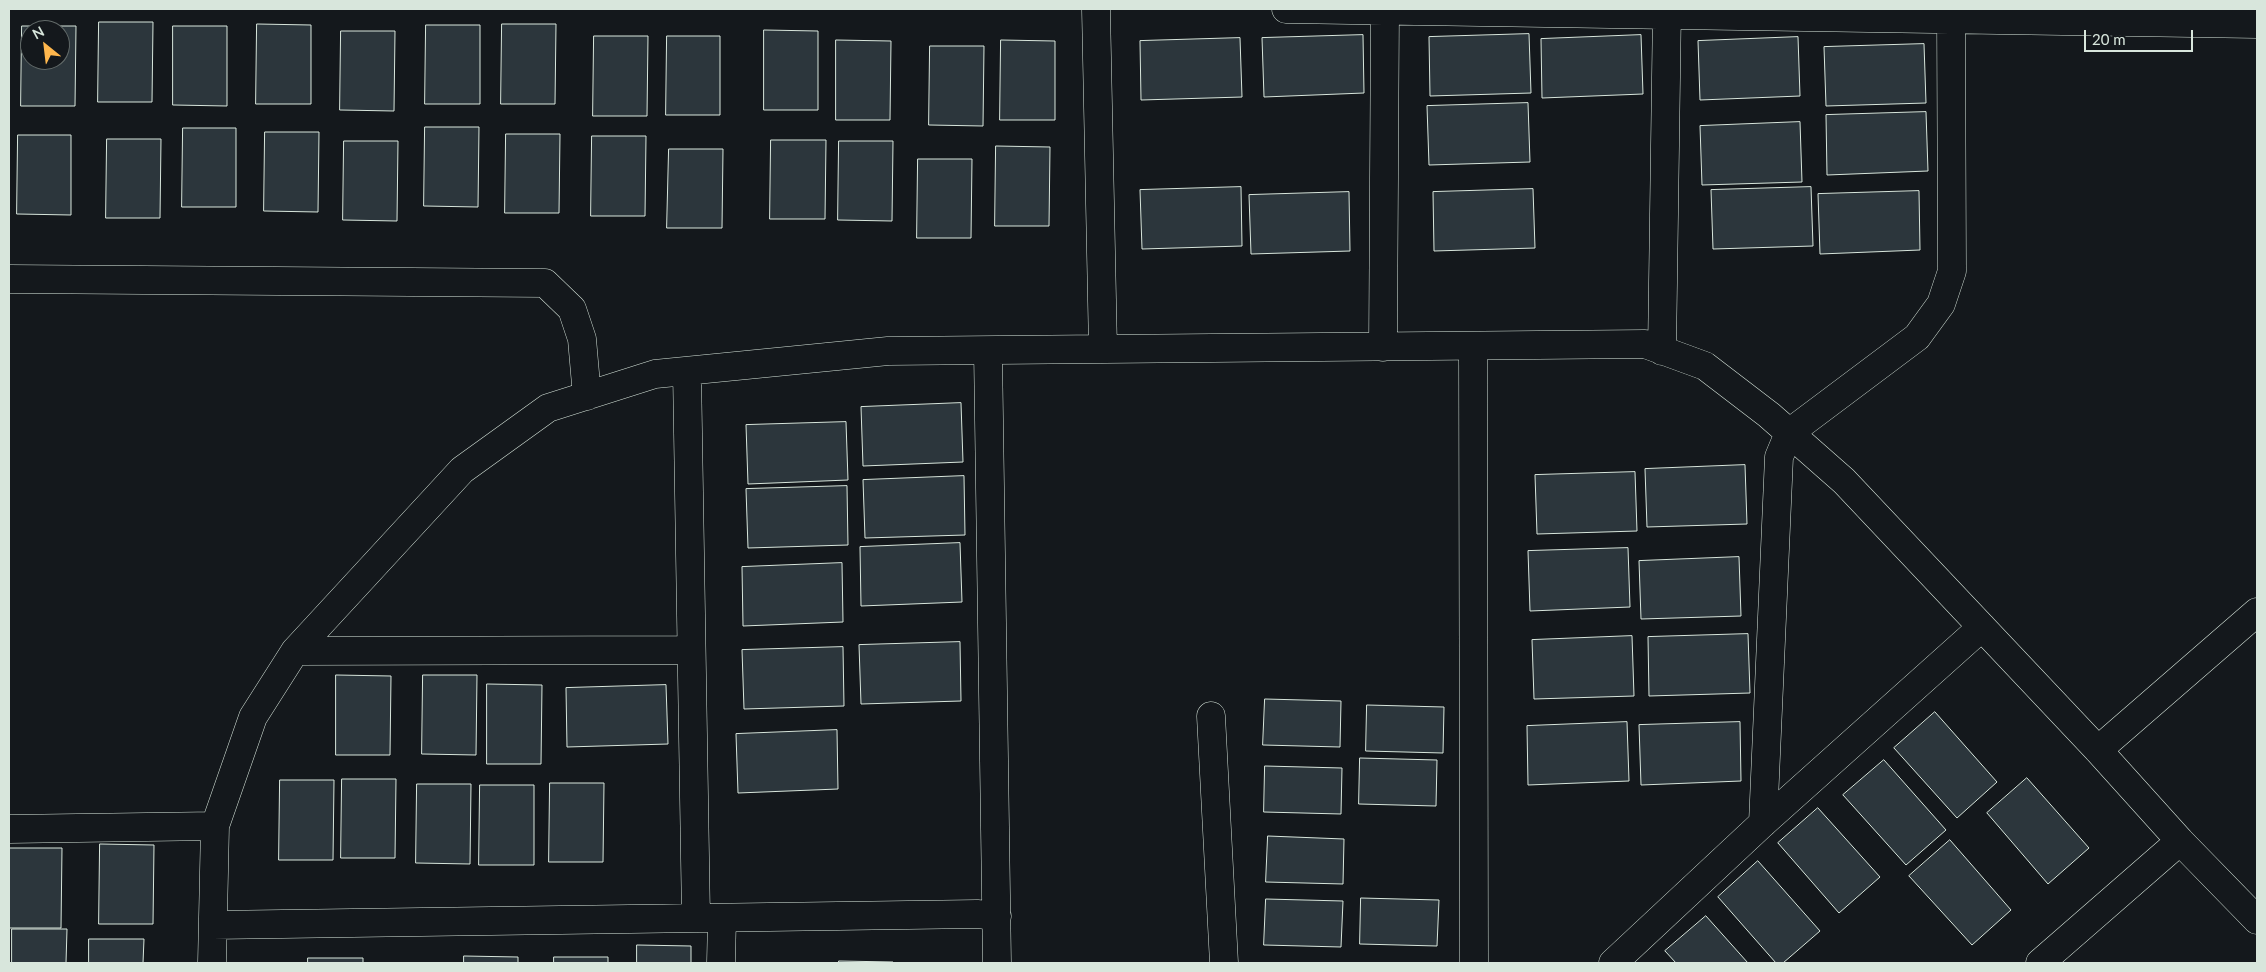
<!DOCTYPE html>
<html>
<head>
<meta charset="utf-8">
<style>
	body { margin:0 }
	#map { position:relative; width:2266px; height:972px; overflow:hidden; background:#14181c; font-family:Lato,sans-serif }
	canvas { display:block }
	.frame { position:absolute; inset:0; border:10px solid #d8e6dc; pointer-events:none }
	.north { position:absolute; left:20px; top:20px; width:50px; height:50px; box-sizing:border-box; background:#14181c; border:1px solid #626a69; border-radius:50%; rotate:331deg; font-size:14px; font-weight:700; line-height:20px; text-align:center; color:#d8e6dc }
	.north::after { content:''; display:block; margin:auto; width:18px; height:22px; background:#ffb74d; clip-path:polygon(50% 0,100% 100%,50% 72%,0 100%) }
	.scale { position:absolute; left:2084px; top:30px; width:109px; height:22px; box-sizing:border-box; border:2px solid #d8e6dc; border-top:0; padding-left:6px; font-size:15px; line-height:18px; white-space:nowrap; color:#d8e6dc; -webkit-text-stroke:4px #14181c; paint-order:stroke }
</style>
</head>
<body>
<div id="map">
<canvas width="2266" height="972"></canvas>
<div class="frame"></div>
<div class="north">N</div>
<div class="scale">20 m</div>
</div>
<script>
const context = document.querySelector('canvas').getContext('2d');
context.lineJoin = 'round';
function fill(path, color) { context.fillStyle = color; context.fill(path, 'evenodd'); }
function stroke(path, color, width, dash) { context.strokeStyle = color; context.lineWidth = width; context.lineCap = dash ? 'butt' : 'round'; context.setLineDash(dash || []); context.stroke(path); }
const building = new Path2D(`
	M99,22H153L152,102H98Z
	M257,24L311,25V104H256Z
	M502,24H556L555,104H501Z
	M426,25H480V104H425Z
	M22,26H76L75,106H21ZM30,30H60V60H30Z
	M173,26H227V106L173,105Z
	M764,30L818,31V110H764Z
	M341,31H395L394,111L340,110Z
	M1529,34L1531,93L1430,96L1429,37Z
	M1363,35L1364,93L1264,97L1262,38Z
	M1641,35L1643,94L1542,98L1541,39Z
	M594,36H648L647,116H593Z
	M667,36H720V115H666Z
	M1798,37L1800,96L1700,100L1698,41Z
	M1240,38L1242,97L1141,100L1140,41Z
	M836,40L891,41L890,120H836Z
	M1001,40L1055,41V120H1000Z
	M1924,44L1926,103L1826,106L1824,47Z
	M930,46H984L983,126L929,125Z
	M1528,103L1530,162L1429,165L1427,106Z
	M1926,112L1928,171L1827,175L1826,115Z
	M1800,122L1802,182L1702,185L1700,126Z
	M425,127H479L478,207L424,206Z
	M183,128H236V207H182Z
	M265,132H319L318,212L264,211Z
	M506,134H560L559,213H505Z
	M18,135H71V215L17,214Z
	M592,136H646L645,216H591Z
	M107,139H161L160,218H106Z
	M771,140H826L825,219H770Z
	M344,141H398L397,221L343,220Z
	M839,141H893L892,221L838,220Z
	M996,146L1050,147L1049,226H995Z
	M669,149H723L722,228H667Z
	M918,159H972L971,238H917Z
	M1241,187L1242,246L1142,249L1140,190Z
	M1811,187L1813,246L1713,249L1711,190Z
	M1533,189L1535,248L1434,251L1433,192Z
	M1919,191L1920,250L1820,254L1818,194Z
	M1349,192L1350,251L1251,254L1249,195Z
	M961,403L963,462L863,466L861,407Z
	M846,422L848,480L748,484L746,425Z
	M1745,465L1747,524L1647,527L1645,469Z
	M1635,472L1637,531L1537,534L1535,475Z
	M964,476L965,535L865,538L863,480Z
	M847,486L848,545L748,548L746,489Z
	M960,543L962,602L861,606L860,547Z
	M1628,548L1630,607L1530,611L1528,551Z
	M1739,557L1741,616L1641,619L1639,561Z
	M842,563L843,622L743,626L742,567Z
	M1748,634L1750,693L1649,696L1648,637Z
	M1632,636L1634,696L1534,699L1532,640Z
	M960,642L961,701L861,704L859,645Z
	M843,647L844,706L744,709L742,650Z
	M336,675L391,676L390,755H336Z
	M423,675H477L476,755L422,754Z
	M487,684L542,685L541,764H487Z
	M666,685L668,744L567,747L566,688Z
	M1265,699L1341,701L1340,747L1263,745Z
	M1367,705L1444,707L1443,753L1366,751Z
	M1935,712L1997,782L1957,818L1894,748Z
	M1627,722L1629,781L1528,785L1527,726Z
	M1740,722L1741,781L1641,785L1639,725Z
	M837,730L838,789L738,793L736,734Z
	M1360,758L1437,760L1436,806L1359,804Z
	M1884,760L1946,830L1906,865L1843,795Z
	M1265,766L1342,768L1341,814L1264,812Z
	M2027,778L2089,848L2048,884L1987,813Z
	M342,779H396L395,858H341Z
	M280,780H334L333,860H279Z
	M550,783H604L603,862H549Z
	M417,784H471L470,864L416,863Z
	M480,785H534V865H479Z
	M1818,808L1880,877L1839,913L1778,843Z
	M1268,836L1344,839L1343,884L1266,882Z
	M1950,840L2011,910L1972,945L1909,876Z
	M100,844L154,845L153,924H99Z
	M9,848H62L61,928H9Z
	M1758,861L1820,931L1783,963H1776L1718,897Z
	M1361,898L1439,900L1437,946L1360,944Z
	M1266,899L1343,901L1341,947L1264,945Z
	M1706,916L1748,963H1676L1665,951Z
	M12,929H67L66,963H12Z
	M89,939H144L143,963H89Z
	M637,945L691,946V963H637Z
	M464,956L518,957V963H464Z
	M554,957H608V963H554Z
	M308,958H363V963H308Z
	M839,961L893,962V963H839Z`);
fill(building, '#2c363c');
stroke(building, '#d8e6dc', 1);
const minor = new Path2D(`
	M1096,9L1103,349
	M1286,9L2257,24
	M9,279L545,283L572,309L582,339L587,396
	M1473,346L1474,963
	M1383,347L1385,9
	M988,351L997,963
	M1662,351L1667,9
	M687,371L696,918
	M295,651L691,650
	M1211,716L1224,963
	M2098,750L2257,612
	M1763,823L1779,457L1789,433L1917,337L1941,304L1952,271L1951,9
	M9,829L215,826
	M213,925L977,914L997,916
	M212,963L215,826L253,717L295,651L462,470L548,408L655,374L888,351L1645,344L1705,366L1769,415L1844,481L2098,750L2180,841L2257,920
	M721,963L722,918
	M1613,963L1763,823L1982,627
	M2040,963L2180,841`);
stroke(minor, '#d8e6dc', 29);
stroke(minor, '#14181c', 28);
</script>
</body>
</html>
